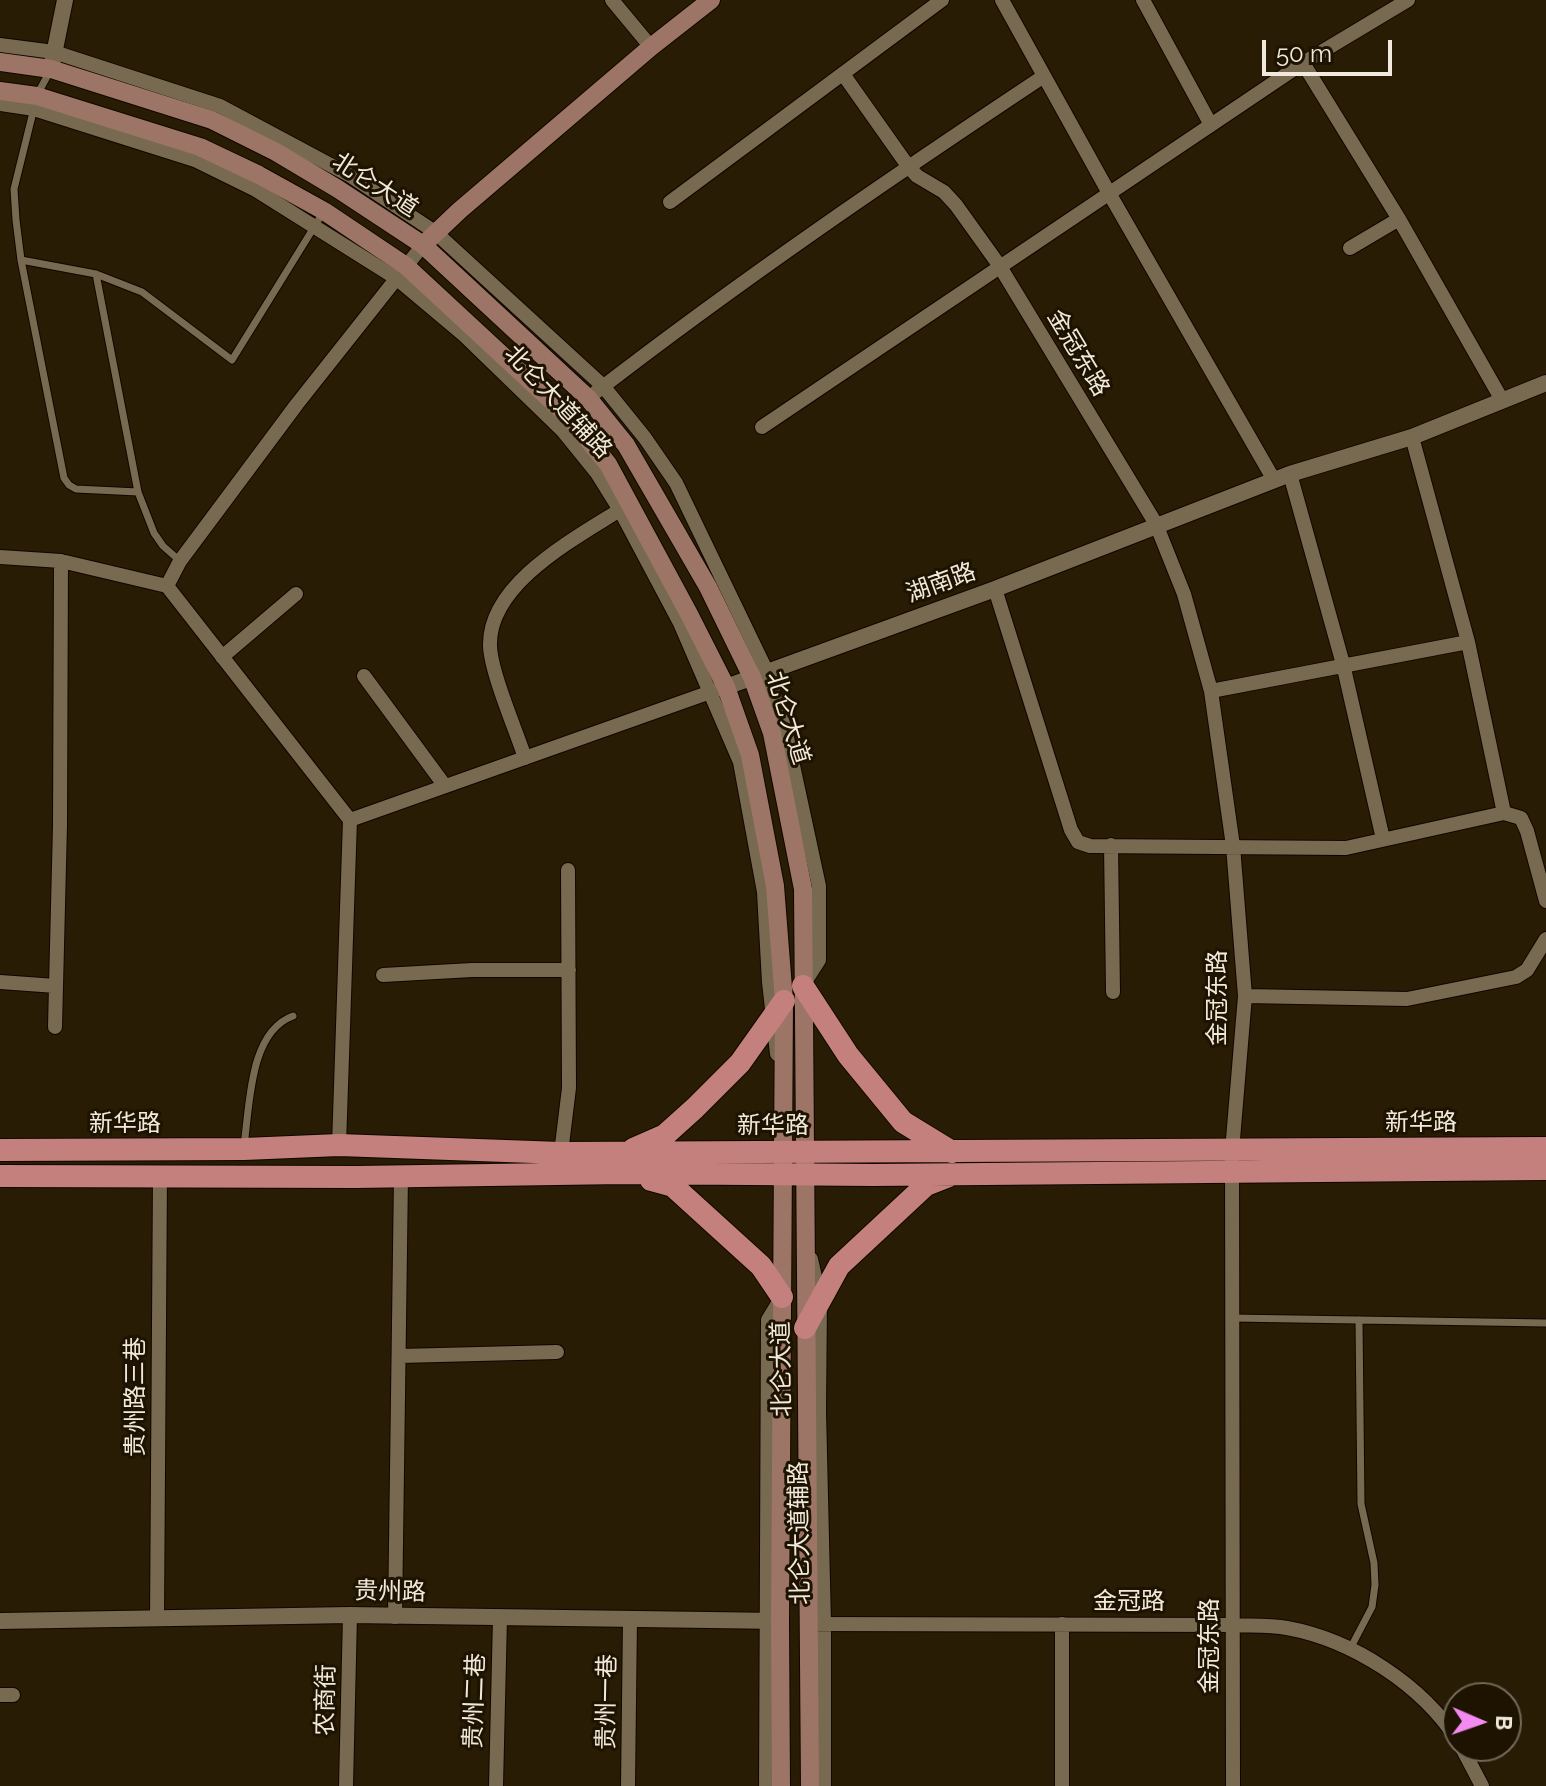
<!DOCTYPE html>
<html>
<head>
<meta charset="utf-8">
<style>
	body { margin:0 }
	#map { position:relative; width:1546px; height:1786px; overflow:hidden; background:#281c04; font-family:Raleway,sans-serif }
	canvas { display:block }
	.north { position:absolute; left:1442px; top:1682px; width:80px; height:80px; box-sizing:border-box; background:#1e1300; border:2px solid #726958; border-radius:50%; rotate:92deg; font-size:22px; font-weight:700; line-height:32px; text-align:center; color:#f1e9db }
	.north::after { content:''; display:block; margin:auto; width:28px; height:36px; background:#f38af2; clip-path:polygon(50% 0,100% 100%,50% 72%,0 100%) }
	.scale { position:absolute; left:1262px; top:40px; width:130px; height:36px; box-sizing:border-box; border:4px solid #f1e9db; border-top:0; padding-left:10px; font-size:24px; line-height:28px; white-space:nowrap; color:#f1e9db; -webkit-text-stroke:6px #1e1300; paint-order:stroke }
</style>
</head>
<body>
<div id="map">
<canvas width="1546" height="1786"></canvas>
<div class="north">B</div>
<div class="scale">50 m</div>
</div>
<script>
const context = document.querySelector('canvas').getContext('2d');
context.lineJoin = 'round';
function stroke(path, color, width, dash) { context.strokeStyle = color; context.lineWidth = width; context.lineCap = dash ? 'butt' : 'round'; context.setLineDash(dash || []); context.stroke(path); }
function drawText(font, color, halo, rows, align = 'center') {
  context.font = font + ' Raleway,"Noto Sans SC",sans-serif'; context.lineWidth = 6; context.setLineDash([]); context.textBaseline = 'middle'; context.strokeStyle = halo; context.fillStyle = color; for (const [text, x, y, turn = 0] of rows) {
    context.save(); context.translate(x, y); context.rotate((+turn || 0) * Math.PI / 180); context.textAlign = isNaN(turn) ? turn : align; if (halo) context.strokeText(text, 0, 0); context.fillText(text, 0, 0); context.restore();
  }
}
const service = new Path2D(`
	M37,95L50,71
	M34,108L14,189L16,220L21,260L64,478L69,485L76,489L138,492
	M21,260L96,274L142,292L232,360L324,211
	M96,274L138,492L154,533L163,546L180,561
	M244,1145C250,1105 249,1032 293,1016
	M1232,1318L1546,1323
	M1350,1649L1372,1607L1375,1585L1374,1563L1361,1504L1359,1320`);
const minor = new Path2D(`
	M612,0L651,47
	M1002,0L1109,193L1274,480
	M1143,0L1211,125
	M0,45L54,52L220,106L349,175L435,232L603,386L645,438L676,483L767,672L786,733L819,886V960L803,985
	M1303,63L1399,219L1502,400
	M843,74L908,166L917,176L944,192L956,205L999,265L1156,524L1184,594L1211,691L1233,846L1245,996L1232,1151L1233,1786
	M0,104L34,109L195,160L256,190L396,278L465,336L563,431L597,473L620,510L680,623L740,762L764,892L769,982L777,1054
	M670,202L942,0
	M1350,248L1399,219
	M596,392C741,280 892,177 1044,76
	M762,427L1303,63L1408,0
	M1412,437L1468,642L1504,813L1521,818L1527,831L1546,901
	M1290,474L1343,664L1383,839
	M0,557L61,561L167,586L180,561L297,404L423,245
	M167,586L350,820L339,1145
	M995,589L1071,830L1078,842L1090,846L1346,848L1504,813
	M222,657L296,594
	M364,676L445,786
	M1211,691L1468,642
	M525,758C516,730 491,673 490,646C488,582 580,536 626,506
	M350,820L719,689
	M1111,845L1113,992
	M383,975L472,970H569
	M0,982L56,986
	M1245,996L1407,999L1516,977L1527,970L1546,939
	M55,1027L60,825L61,561
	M561,1153L569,1088L568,870
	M811,1259L820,1300L819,1411L824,1624V1786
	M400,1356L557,1352
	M395,1617L401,1176
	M157,1618L160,1176
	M810,1624L1232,1625C1250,1626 1269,1625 1287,1628C1353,1640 1422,1685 1458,1741
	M1062,1624V1786
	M0,1695H13
	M1461,1746L1482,1786
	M346,1786L350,1615
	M496,1786L500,1618
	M628,1786L630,1618
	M766,1786L768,1320L782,1297`);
const tertiary = new Path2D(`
	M51,69L65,0
	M726,687L995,589L1290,474L1412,437L1546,383
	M0,1621L350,1615L780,1621`);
const secondary = new Path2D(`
	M0,62L51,69L212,120L276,152L338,189L423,245L588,398L626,445L708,587L752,677L772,733L803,889L810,1786
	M0,91L37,96L200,147L259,175L324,211L406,266L570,418L608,464L689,614L726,687L750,755L775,886L784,1001L780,1621L781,1786
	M423,245L460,210L651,47L711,0`);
const primary = new Path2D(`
	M803,986L848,1055L903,1122L952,1152
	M633,1149L665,1135L695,1108L740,1063L784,1001
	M0,1150L244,1149L339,1145L561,1153L1546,1148
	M0,1176L356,1177L623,1173L873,1175L1546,1169
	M651,1180L673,1186L761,1266L782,1297
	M805,1328L839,1266L926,1185L949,1176`);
stroke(service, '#110600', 9);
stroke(minor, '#110600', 16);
stroke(tertiary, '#110600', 18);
stroke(secondary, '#110600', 20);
stroke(primary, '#110600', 24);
stroke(service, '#776a50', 7);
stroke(minor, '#776a50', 14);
stroke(tertiary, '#776a50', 16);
stroke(secondary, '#9d7566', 18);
stroke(primary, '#c3807c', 22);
drawText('24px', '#f1e9db', '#1e1300', [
	["北仑大道",375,185,33],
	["金冠东路",1078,353,59],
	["北仑大道辅路",558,402,47],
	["湖南路",941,583,-20],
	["北仑大道",788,718,73],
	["金冠东路",1218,998,-90],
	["新华路",1421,1123],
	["新华路",125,1124],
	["新华路",773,1126],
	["北仑大道",782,1369,-91],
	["贵州路三巷",136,1397,-90],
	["北仑大道辅路",800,1533,-91],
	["贵州路",390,1592,1],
	["金冠路",1129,1602],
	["金冠东路",1210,1646,-90],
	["农商街",326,1700,-89],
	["贵州二巷",475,1701,-88],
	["贵州一巷",607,1702,-89]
]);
</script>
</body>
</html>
